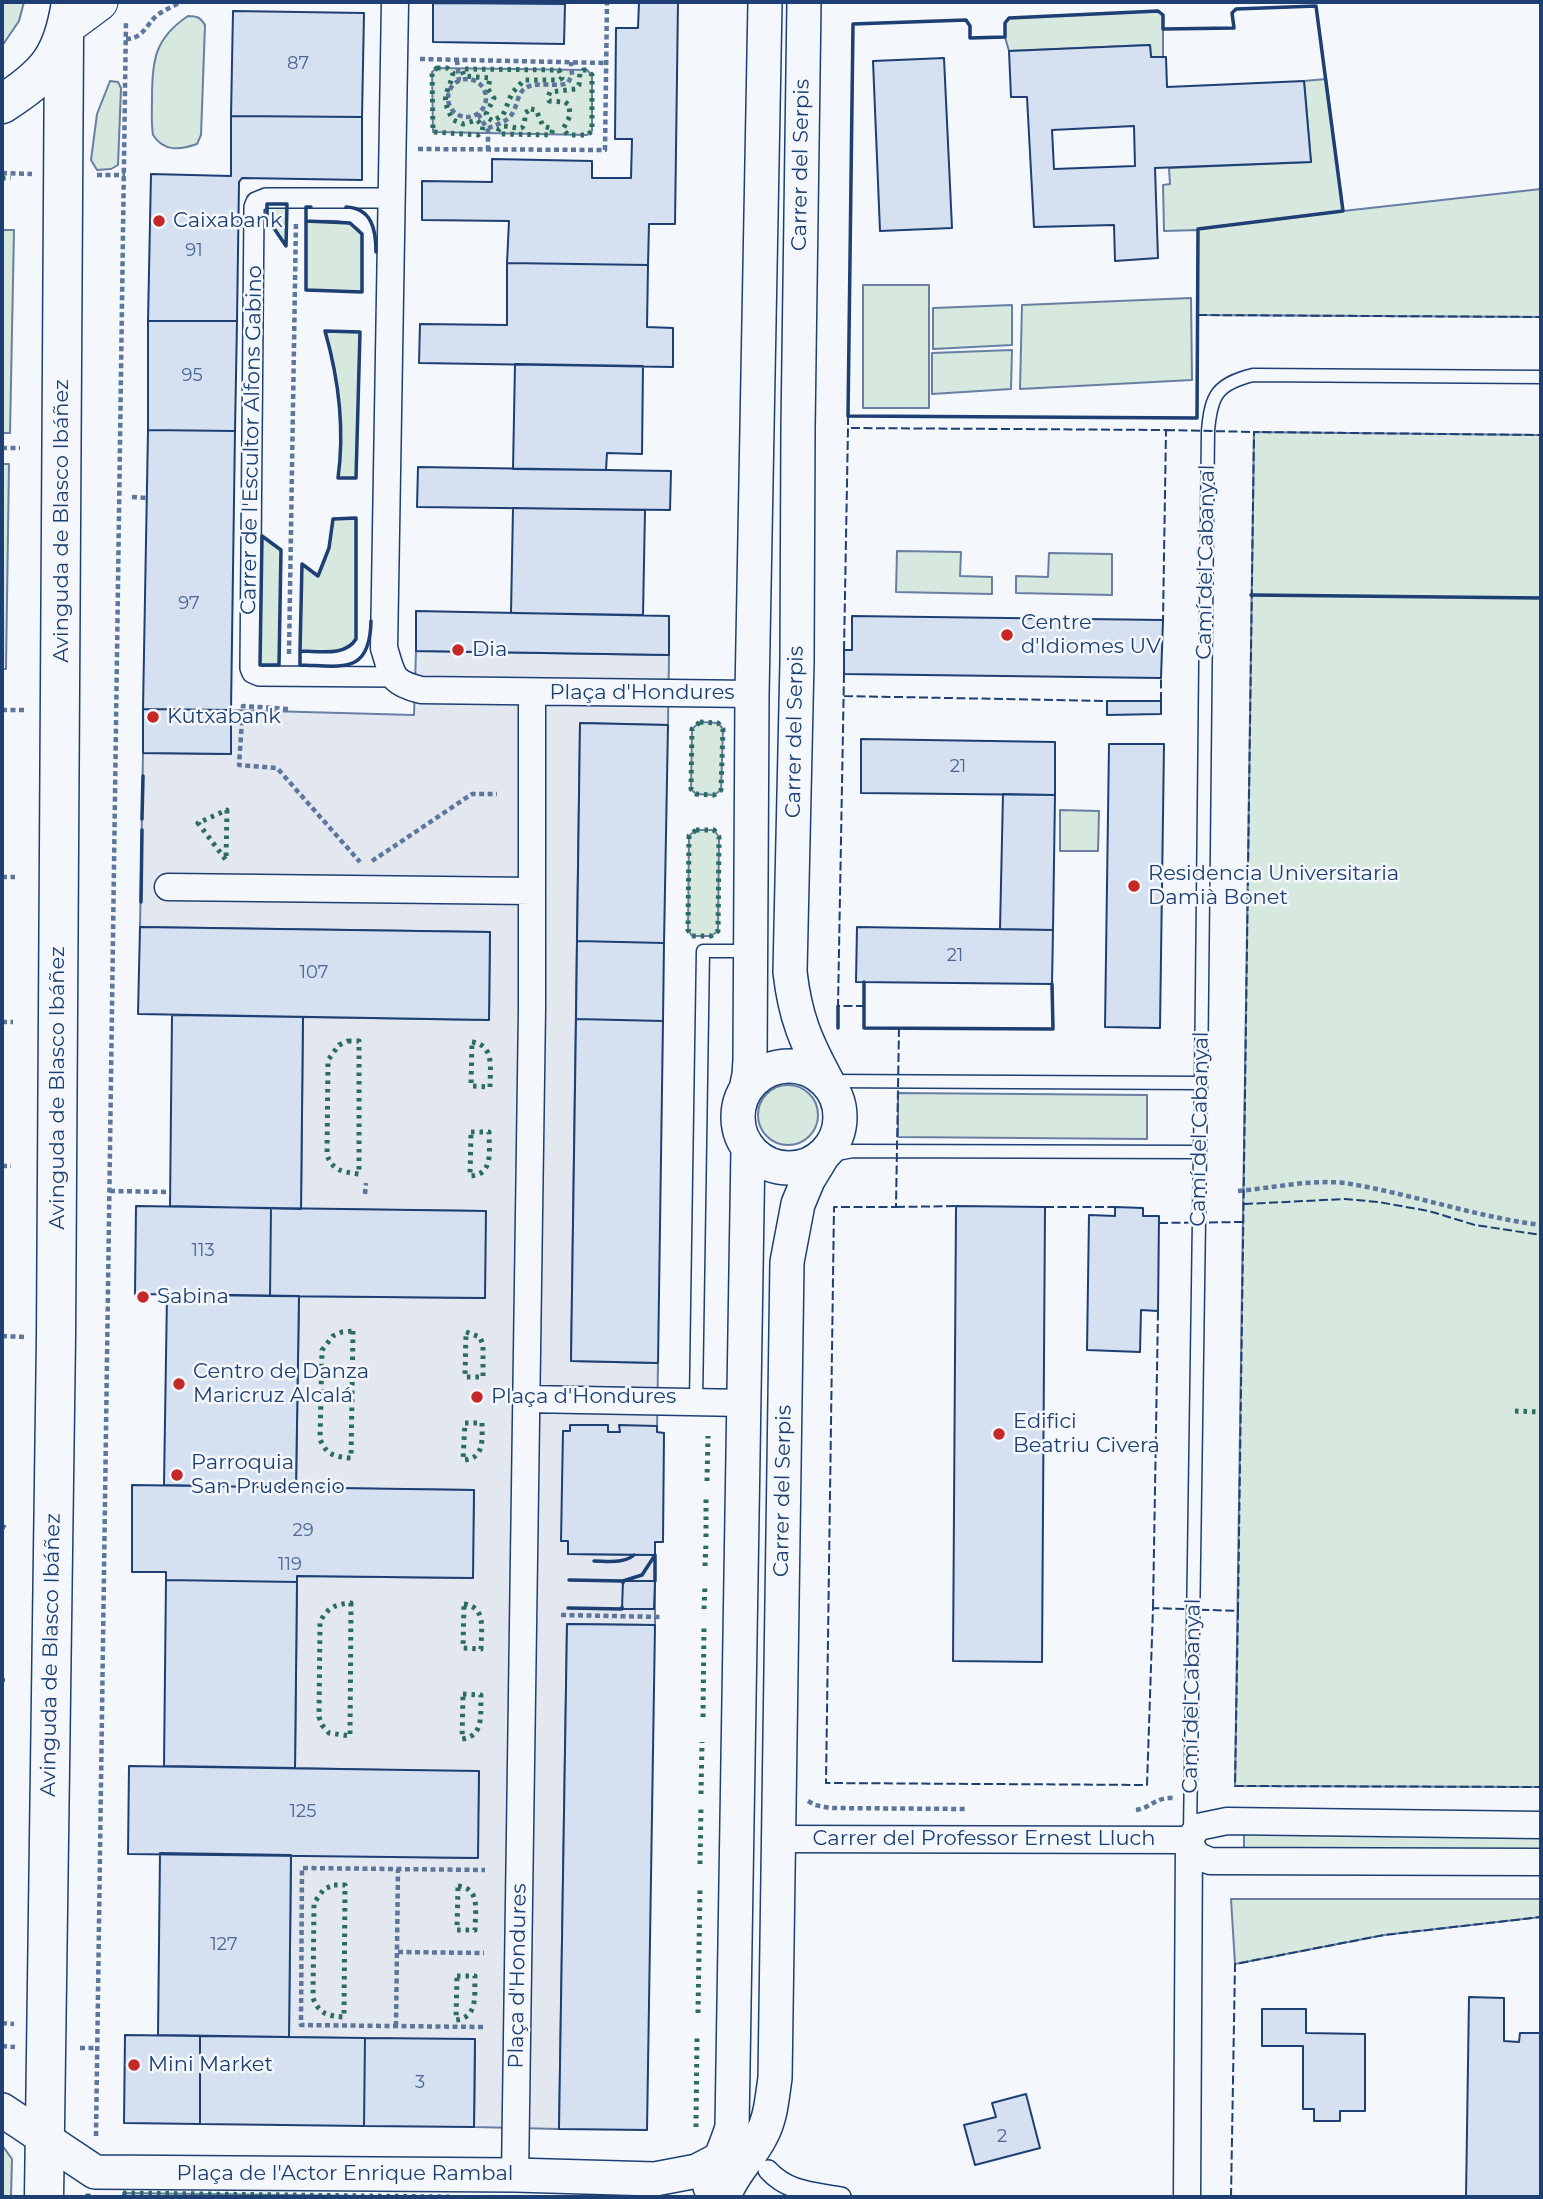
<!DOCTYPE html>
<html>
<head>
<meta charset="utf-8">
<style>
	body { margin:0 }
	#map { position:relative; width:1543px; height:2199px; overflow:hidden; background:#f4f7fb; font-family:Montserrat,sans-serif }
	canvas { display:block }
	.frame { position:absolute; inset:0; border:4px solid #1d3f73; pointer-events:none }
</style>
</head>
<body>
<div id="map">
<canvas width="1543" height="2199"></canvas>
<div class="frame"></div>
</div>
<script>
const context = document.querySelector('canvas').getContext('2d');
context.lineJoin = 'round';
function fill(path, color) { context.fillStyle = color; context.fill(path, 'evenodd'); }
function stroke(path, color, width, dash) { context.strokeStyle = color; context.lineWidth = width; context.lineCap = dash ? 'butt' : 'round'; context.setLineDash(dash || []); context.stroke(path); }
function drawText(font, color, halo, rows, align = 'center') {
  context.font = font + ' Montserrat,sans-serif'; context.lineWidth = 5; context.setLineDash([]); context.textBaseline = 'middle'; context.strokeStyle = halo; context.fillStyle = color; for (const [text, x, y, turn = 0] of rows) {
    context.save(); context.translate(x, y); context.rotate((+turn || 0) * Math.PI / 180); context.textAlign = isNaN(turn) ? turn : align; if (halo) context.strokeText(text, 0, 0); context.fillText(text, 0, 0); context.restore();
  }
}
const green = new Path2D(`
	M2,2H24L19,21L2,46Z
	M1158,11L1163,15V57H1151L1150,45L1009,51L1005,37V23L1010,18Z
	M188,16C197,16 200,17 205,25L201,135L197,144C180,150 164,152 153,135C151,122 152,109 152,97C152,60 155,38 188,16Z
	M437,68L587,70L592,75V131L587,135L433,132L432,72Z
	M1326,79L1343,211L1541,189V317L1198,315V230L1164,231L1163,185L1170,184L1169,168L1311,162L1304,81Z
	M110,81L118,82L121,88L118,165L111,169L97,170L91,160L97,114Z
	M267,204H287L286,246L267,218Z
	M306,221C325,222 350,216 362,234V292L306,290Z
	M2,230H14L10,433H2Z
	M863,285H929V408H863Z
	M1191,298L1192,380L1020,389L1022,305Z
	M1012,305V345L933,349V308Z
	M325,331L360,332L356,478H338C345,427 339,380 325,331Z
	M1012,350L1011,389L932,394V353Z
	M1254,432L1541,435V1787L1235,1786Z
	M2,464H9L6,669H2Z
	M356,518V639C345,657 319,651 300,651L302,564L318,575L329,548L333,519Z
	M262,536L281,550L279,665H260Z
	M897,551L961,552L960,576L992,577V594L896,592Z
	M1049,553L1112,554V595L1016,593V576L1048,577Z
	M700,722L718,723L723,729L721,790L714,795L696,794L691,789L692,729Z
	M1060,810L1099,811L1098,851H1060Z
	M696,830H714L719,837L718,931L711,936H692L688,930L689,836Z
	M758 1115a30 30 0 1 1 60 0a30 30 0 1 1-60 0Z
	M898,1093L1147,1095V1139L898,1137Z
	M1244,1829L1541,1831V1856L1244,1854Z
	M1231,1899H1541V1917L1384,1935L1235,1964Z
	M2,2145L12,2159L11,2197H2Z
	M123,2193L450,2197H123Z`);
fill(green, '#d7e8df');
stroke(green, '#687fa3', 2);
const parking = new Path2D(`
	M416,651L669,655L668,725L580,723L571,1361L658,1363L657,1432H570L568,1554L655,1555V1625L567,1624L559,2129L474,2127L475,2040L289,2037L291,1855L477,1858L479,1772L295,1768L297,1576L472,1578L474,1490L296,1488L299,1296L485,1298V1211L301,1209L303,1017L489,1020L490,932L140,927L143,753L231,754V710L414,715Z`);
fill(parking, '#e3e8f0');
stroke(parking, '#687fa3', 2);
const building = new Path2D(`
	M639,2H678L675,224H649L648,265L507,263L509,221L422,220V181L492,182V159L592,161V178H631L632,139H615L616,28H638Z
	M433,3L565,4L564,44L433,42Z
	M233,11L364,13L362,117L231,116Z
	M1150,45L1151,57H1166L1167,87L1304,81L1311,162L1155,168L1158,258L1115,261L1114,225L1034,227L1027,97H1011L1009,51ZM1134,126L1135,166L1054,169L1052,130Z
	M944,58L952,228L880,231L873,61Z
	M231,116L362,117V180L242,178L239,182L237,321H148L151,174L231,176Z
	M507,263L648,265L647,327L673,328V367L419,363L420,324L507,325Z
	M148,321H237L235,431L148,430Z
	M515,364L643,366L642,454L607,453L606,470L513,469Z
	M148,430L235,431L231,710L143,709Z
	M418,467L671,471L670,510L417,507Z
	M513,508L645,510L643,615L511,613Z
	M416,611L669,616V655L416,651Z
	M852,616L1163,620L1161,678L844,674V650H852Z
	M1107,701H1161V714L1107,715Z
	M143,709L231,710V754L143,753Z
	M580,723L668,725L664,943L577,941Z
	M861,739L1055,742V795L861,793Z
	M1109,744H1164L1160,1028L1105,1027Z
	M1003,794L1055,795L1053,930L1000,929Z
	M140,927L490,932L489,1020L138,1014Z
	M857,927L1053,930L1052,984L856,982Z
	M577,941L664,943L663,1021L576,1019Z
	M172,1015L303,1017L301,1209L170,1206Z
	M576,1019L663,1021L658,1363L571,1361Z
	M136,1206L271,1208L270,1296L135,1294Z
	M956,1206L1045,1207L1042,1662L953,1661Z
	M1115,1207L1143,1208V1216H1159L1158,1311L1141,1310L1140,1352L1087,1350L1089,1215L1115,1216Z
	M271,1208L486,1211L485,1298L270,1296Z
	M167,1294L299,1296L296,1488L164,1485Z
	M570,1425H608V1432H620L619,1425L657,1426V1432L664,1433L663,1542H655V1555L568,1554V1541H561L563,1431H570Z
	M132,1485L474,1490L473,1578L297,1576V1582L166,1580V1572H132Z
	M166,1580L297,1582L295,1768L164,1766Z
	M623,1581H655L654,1609H622Z
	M567,1624L655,1625L647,2130L559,2129Z
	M129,1766L479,1771L478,1858L128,1854Z
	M160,1853L291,1855L289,2037L158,2035Z
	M1469,1997L1504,1998V2041L1519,2042L1520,2033H1541V2197H1466Z
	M1262,2009H1306V2033L1365,2034V2111H1340V2121H1314V2109H1303V2046H1262Z
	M125,2035L200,2036V2124L124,2123Z
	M200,2036L365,2038L364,2126L200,2124Z
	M365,2038L475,2039L474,2127L364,2126Z
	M1026,2094L1040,2148L975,2165L964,2125L996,2117L992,2103Z`);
fill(building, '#d5e0f0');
stroke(building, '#1d3f73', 2);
const service = new Path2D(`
	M827,1081L1201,1083
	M822,1157L853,1151L1200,1152
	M696,1402L703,951H749
	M1190,1832L1201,1083L1208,431C1211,395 1217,384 1253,375L1541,377`);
const pedestrian = new Path2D(`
	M392,198H266L256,202L254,207L250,668L252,673L259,676L393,677
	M768,2170C788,2192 813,2192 841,2197`);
const minor = new Path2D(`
	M395,2L384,648C393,676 390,682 421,690L752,694
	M168,887L532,891
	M526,1399L744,1403
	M779,1839L1189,1840
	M1189,1840L1196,1855L1210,1861L1541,1862
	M1189,1840L1198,1827L1227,1821L1541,1825
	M515,2175L532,1008V693
	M1187,2197L1189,1840`);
const tertiary = new Path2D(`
	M804,2L798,428L797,661L790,972C795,1017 806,1042 827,1081
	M738 1117a51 51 0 1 1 102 0a51 51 0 1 1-102 0Z
	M746,1089L749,1075L750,1060L752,694L765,2
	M2,2110L95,2172L515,2175L655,2179L697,2171L720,2159
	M710,2187C716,2166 726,2148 732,2127L748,1148
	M724,2197C731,2174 750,2158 761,2136C771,2118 772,2098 775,2078L787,1262L798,1204L808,1180L822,1157`);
const secondary = new Path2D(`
	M68,25L99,2`);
const primary = new Path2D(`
	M2,104C47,75 63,57 71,2
	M44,2197L56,1337L64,37`);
stroke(service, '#1d3f73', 15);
stroke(pedestrian, '#1d3f73', 22);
stroke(minor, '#1d3f73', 29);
stroke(tertiary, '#1d3f73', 36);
stroke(secondary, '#1d3f73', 39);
stroke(primary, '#1d3f73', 41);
stroke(new Path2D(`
	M126,39C142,39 146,26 156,16C164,10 173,6 182,2
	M420,59L606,63
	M457,60L459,81
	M448 98a19 19 0 1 1 38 0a19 19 0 1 1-38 0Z
	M478,114L488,130V150
	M488,128C496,125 507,122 512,114C517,107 517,95 524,89C536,80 555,88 568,83L572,75L571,62
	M418,149L605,150L607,2
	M2,173L32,174
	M97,175H125
	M2,448H20
	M132,497L147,498
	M289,654L296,221
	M288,709L243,706L239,765L277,768L360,862
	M2,710H27
	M372,861L472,794H497
	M2,877H15
	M2,1022H13
	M2,1166H11
	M110,1191L170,1192
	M1238,1191C1273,1188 1316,1178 1351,1184C1415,1195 1477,1217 1541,1225
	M365,1194L366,1183
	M2,1336L24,1337
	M2,1529L6,1523
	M561,1615L663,1617
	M2,1680H5
	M808,1801L815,1805L830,1808L966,1809
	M1136,1810C1151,1808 1155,1797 1173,1798
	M398,1952L484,1953
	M2,2023L14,2024
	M396,2026L398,1869
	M483,2027L301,2025L302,1868L485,1870
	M2,2046L15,2047
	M80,2048H97
	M96,2136L126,20`), '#5e769c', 4.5, [5, 3.5]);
stroke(service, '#f4f7fb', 12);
stroke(pedestrian, '#f4f7fb', 19);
stroke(minor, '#f4f7fb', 26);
stroke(tertiary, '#f4f7fb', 33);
stroke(secondary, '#f4f7fb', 37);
stroke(primary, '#f4f7fb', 38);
stroke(new Path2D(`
	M437,68H447L453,73C448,96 439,95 453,120L463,124L477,120L483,126L482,132L478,135L433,132L432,72Z
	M465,69L559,70L562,78L559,80H524L512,93L503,115L493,121L488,118L486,114L494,98L488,89L490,78L464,76L462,70Z
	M583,70H587L592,75V131L587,135H568L563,129L570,116L569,105L565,102L549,101L548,97L550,92L576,89L579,85L580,72Z
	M531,109L536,110L543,126L553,129L551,135L501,134L498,132L499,129L504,126C520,127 525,135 525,113Z
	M2,178H11
	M700,722L718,723L723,729L721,790L714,795L696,794L691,789L692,729Z
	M227,810L226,860L198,823Z
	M696,830H714L719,837L718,931L711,936H692L688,930L689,836Z
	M348,1041H359V1174C343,1172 333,1171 327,1155L328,1060L339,1045Z
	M472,1042C495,1045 490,1069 490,1087L471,1086Z
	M471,1132H489C489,1150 494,1175 470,1176Z
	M353,1331L351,1458C336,1457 326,1455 320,1439L322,1350L333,1336L342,1332Z
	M466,1332L480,1337L483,1345V1377H465Z
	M1515,1411L1541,1412
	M465,1423H482C482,1439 485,1459 463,1460Z
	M707,1481L708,1436
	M706,1537V1499
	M705,1566L706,1543
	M351,1603L350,1736L329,1733L322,1725L319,1717L320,1622C327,1608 335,1604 351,1603Z
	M464,1604C487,1607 481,1631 481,1649L463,1648Z
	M704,1609L705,1585
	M463,1694L481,1695C480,1713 485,1736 462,1739Z
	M703,1717L704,1625
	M701,1794L702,1742
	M700,1864L701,1806
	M334,1885H345L344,2017C328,2016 319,2014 313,1998L314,1903L324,1889Z
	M458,1886C481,1888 475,1912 475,1930H457Z
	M457,1976H475C474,1994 479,2017 456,2020Z
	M698,2013L700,1887
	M696,2127L697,2036
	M123,2193L450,2197
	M88,2197V2191`), '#2c6c60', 5, [3.5, 5]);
stroke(new Path2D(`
	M1198,315L1541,317
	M848,416V428
	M1166,430L1254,432
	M844,650L848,428L1166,430L1163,620
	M844,674L838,1006H864
	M844,696L1107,701
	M1161,701V678
	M899,1028L896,1207H834L826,1783L1147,1785L1153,1608L1238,1611L1235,1786L1541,1787
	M1244,1204L1345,1199L1378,1202L1429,1211L1475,1225L1541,1235
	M896,1207L956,1206
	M1045,1207H1115
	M1159,1223L1244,1222
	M1153,1608L1158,1311
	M1238,1611L1254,432L1541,435
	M1231,2197L1235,1964L1384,1935L1541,1917`), '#1d3f73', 2, [9, 3.5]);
stroke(new Path2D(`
	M1316,6L1343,211L1198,229L1197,418L848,416L853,24L966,20L970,26V38L1005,37V23L1009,18L1158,11L1163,15V29L1234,28L1232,13L1236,9Z
	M267,204H287L286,246L267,218Z
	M346,207C372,208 376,230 376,252
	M306,221V290L362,292V234L350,223L306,221V207H311
	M325,331L360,332L356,478H338C345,427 339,380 325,331Z
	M262,536L281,550L279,665H260Z
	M1251,595L1541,598
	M300,651L302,564L318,576L329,548L333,519L356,518V639C345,657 319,651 300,651V665C342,666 370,675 371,621
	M142,819L143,776
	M141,902L142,830
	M864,982V1028L1053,1029L1052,984
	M838,1028V1006
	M594,1561C607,1561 623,1564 634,1555
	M569,1580L623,1581V1583
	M623,1581L642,1575L655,1555V1581
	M568,1608L622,1609V1607`), '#1d3f73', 3.5);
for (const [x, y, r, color] of [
	[159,221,7,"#c62828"],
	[1007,635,7,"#c62828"],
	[458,650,7,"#c62828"],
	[153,717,7,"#c62828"],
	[1134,886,7,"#c62828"],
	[143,1297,7,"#c62828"],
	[179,1384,7,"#c62828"],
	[477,1397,7,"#c62828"],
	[999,1434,7,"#c62828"],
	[177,1475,7,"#c62828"],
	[134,2065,7,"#c62828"]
]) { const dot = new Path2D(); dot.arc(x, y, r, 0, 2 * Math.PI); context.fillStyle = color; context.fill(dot); stroke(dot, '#f4f7fb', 2.5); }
drawText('18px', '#4b6792', null, [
	["87",298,64],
	["91",194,251],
	["95",192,376],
	["97",189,604],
	["21",958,767],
	["21",955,956],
	["107",314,973],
	["113",203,1251],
	["29",303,1531],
	["119",290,1565],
	["125",303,1812],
	["127",224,1945],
	["3",420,2083],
	["2",1002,2137]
]);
drawText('21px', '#1d3f73', '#f4f7fb', [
	["Carrer del Serpis",801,165,-89],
	["Carrer de l'Escultor Alfons Gabino",252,440,-89],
	["Avinguda de Blasco Ibáñez",62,521,-90],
	["Camí del Cabanyal",1206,562,-89],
	["Plaça d'Hondures",642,693],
	["Carrer del Serpis",795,732,-89],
	["Avinguda de Blasco Ibáñez",58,1088,-90],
	["Camí del Cabanyal",1200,1129,-89],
	["Carrer del Serpis",783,1491,-89],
	["Avinguda de Blasco Ibáñez",51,1655,-89],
	["Camí del Cabanyal",1192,1696,-89],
	["Carrer del Professor Ernest Lluch",984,1839],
	["Plaça d'Hondures",518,1976,-89],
	["Plaça de l'Actor Enrique Rambal",345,2174]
]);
drawText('21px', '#1d3f73', '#f4f7fb', [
	["Caixabank",173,221],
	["Centre",1021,623],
	["d'Idiomes UV",1021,647],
	["Dia",472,650],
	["Kutxabank",167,717],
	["Residencia Universitaria",1148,874],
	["Damià Bonet",1148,898],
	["Sabina",157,1297],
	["Centro de Danza",193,1372],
	["Maricruz Alcalá",193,1396],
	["Plaça d'Hondures",491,1397],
	["Edifici",1013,1422],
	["Beatriu Civera",1013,1446],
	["Parroquia",191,1463],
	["San Prudencio",191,1487],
	["Mini Market",148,2065]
], 'left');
</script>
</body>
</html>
